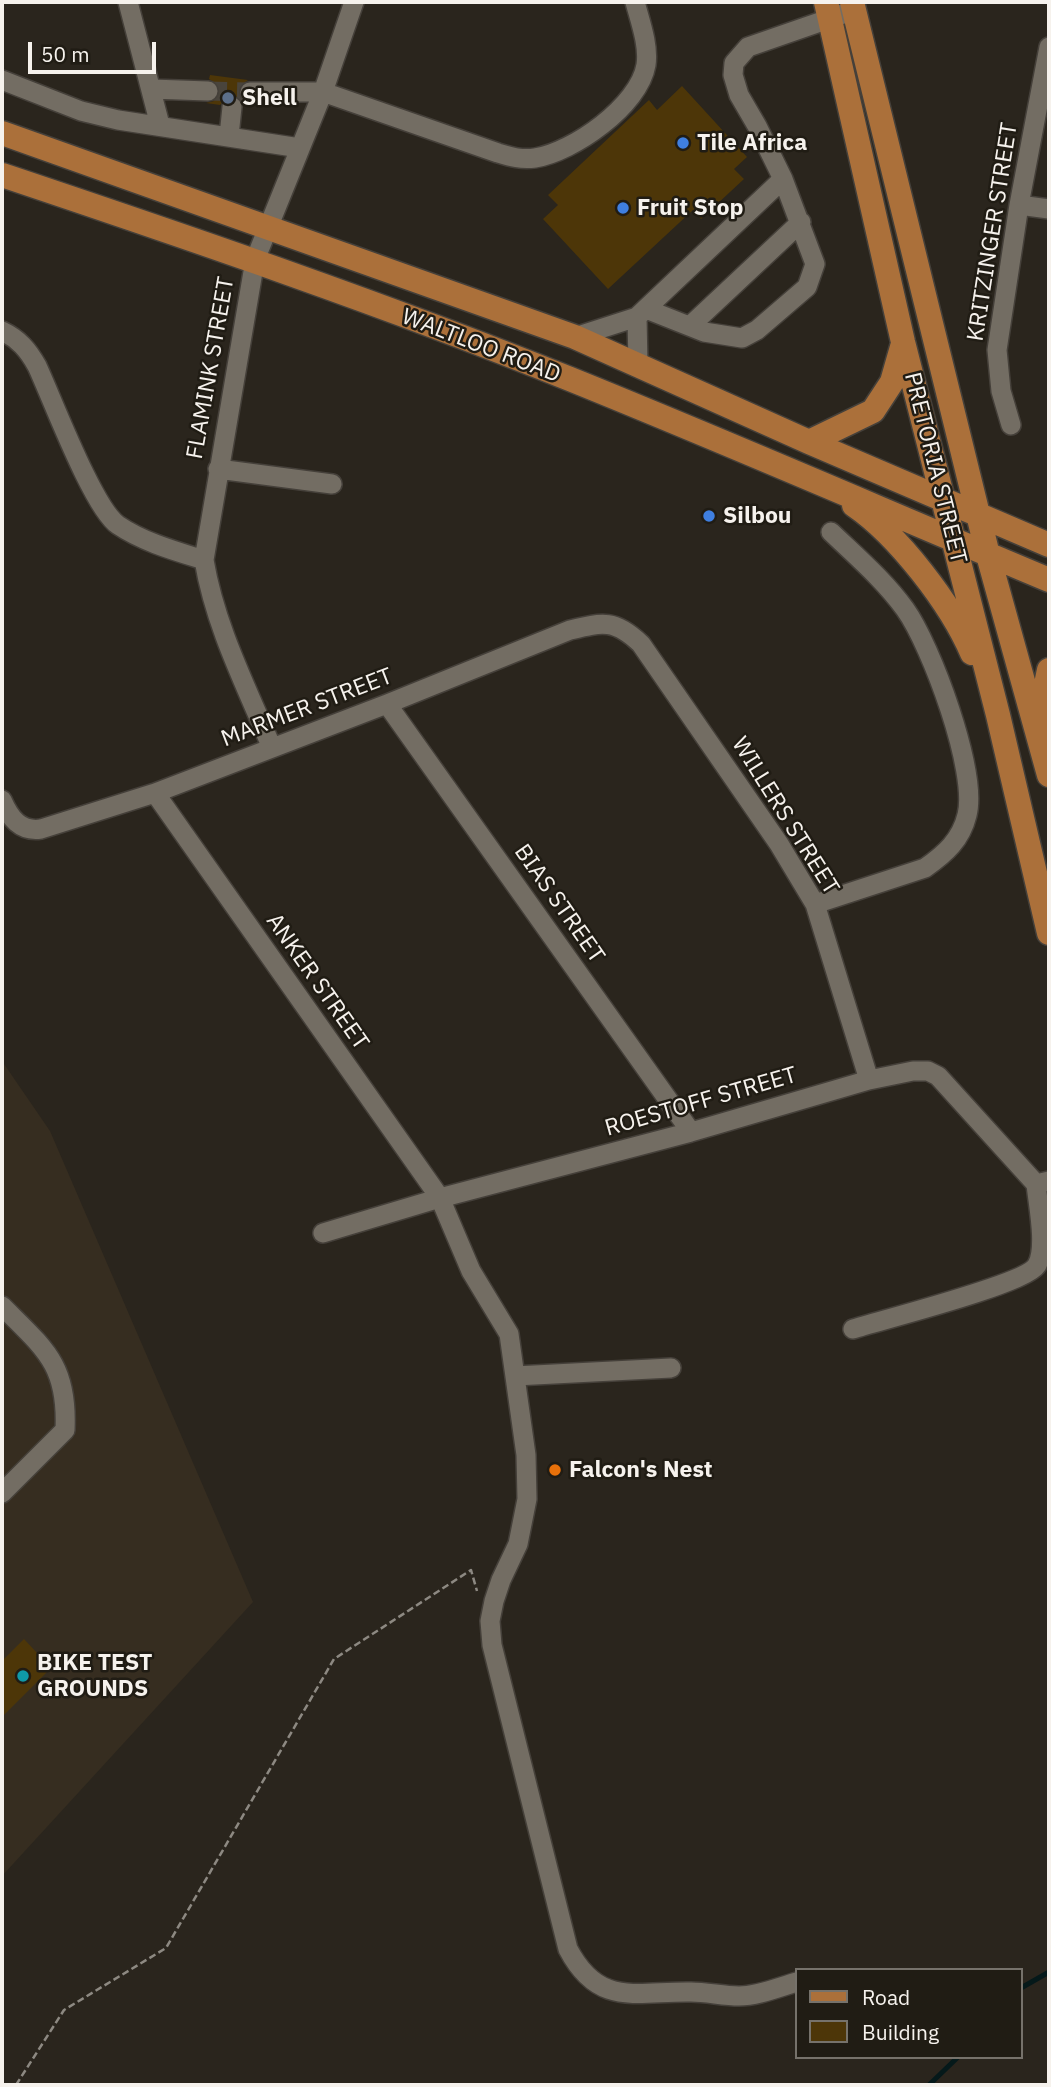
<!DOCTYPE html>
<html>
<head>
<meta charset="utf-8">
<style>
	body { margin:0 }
	#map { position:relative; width:1051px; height:2087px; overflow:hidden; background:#2a251d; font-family:"IBM Plex Sans",sans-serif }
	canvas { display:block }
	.frame { position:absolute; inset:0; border:4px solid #f6f2ed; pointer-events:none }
	.legend { position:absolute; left:795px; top:1968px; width:228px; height:91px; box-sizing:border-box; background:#201c14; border:2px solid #76726b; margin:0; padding:9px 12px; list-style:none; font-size:21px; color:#f6f2ed }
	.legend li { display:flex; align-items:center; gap:14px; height:35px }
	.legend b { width:35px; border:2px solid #76726b }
	.scale { position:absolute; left:28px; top:42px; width:128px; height:32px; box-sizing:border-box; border:4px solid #f6f2ed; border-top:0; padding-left:9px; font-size:21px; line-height:24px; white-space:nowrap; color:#f6f2ed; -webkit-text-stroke:5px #201c14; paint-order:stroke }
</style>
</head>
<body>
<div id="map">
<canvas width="1051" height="2087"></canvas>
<div class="frame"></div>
<ul class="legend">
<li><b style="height:9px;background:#ab703a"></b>Road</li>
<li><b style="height:19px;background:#4d3608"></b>Building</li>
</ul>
<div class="scale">50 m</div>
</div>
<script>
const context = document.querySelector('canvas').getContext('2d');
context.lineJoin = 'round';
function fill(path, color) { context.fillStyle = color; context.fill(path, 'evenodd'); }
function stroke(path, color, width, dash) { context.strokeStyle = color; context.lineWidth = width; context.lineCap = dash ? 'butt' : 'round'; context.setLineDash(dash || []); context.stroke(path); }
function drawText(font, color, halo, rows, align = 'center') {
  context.font = font + ' "IBM Plex Sans",sans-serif'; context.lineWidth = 5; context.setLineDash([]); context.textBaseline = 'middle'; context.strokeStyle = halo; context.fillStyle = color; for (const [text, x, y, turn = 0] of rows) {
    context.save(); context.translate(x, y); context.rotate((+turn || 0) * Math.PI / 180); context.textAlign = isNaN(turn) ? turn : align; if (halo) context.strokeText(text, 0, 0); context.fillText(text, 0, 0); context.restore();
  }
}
fill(new Path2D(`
	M2,1061L50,1131L253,1602L2,1876Z`), '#362d20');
stroke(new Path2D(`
	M1021,1988L1049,1972
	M929,2085L958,2057`), '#05191a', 5);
fill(new Path2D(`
	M210,75L248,80L239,87V97L228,96L220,105L206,103L214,101L220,92L218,85L209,79Z
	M682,86L747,157L734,169L744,179L701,219L693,210L608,289L543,219L558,205L548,195L649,100L657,110Z
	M24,1639L51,1668L2,1717V1661Z`), '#4d3608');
stroke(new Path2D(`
	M208,91L250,92`), '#49443c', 19, [19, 10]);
const minor = new Path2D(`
	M128,2L160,125
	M2,80L81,111L118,120L300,148
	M151,89L208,91
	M250,92H323L498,153C511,157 522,160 535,158C573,152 639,106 646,65C649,45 640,21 635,2
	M229,136L232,107
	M1019,205L1049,209
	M646,309L704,332L742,338L757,330L807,287L815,264L783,179
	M637,317L638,365
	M690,326L801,222
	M2,331C19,339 28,350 37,366C52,398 93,508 118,525C143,542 175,551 204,560
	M575,337L637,317L783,179L757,126L739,95L733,75L734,63L748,47L843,14
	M1011,425L1001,391L997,350L1019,205L1049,47
	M218,469L332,484
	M387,704L691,1132
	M272,748C246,686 215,626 204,560L255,260L323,92L354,2
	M155,793L440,1198L471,1271L509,1334L526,1455L527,1499L518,1544L501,1580L494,1601L490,1621L492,1645L568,1949C599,2008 636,1991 691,1992C707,1992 723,1996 739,1996C758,1996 779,1987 797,1982
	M2,800C10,818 20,832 41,829L155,793L387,704L570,630C603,622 615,619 641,644L779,844L815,904L869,1080
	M815,904L925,868C945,854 961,840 967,815C978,772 931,645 905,609C884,580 857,557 831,532
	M323,1233L440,1198L691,1132L869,1080L913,1071H928L938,1076L1036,1184L1049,1181
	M2,1306C45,1349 68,1365 65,1430L2,1493
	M853,1329C881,1320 1026,1284 1037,1265C1047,1247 1038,1205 1036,1184
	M515,1376L671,1368`);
const major = new Path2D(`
	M826,2L903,342L998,715L1049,933
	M852,2L988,555L1049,775
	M2,133L575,337L809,442L1049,545
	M2,175C193,239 383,304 570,379C731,444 889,513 1049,580
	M809,442L873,411L892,382L902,347
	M854,505C898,535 951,604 972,653
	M1043,725V699L1049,670`);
stroke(minor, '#45403a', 22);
stroke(major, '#45403a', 27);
stroke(new Path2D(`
	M16,2085L64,2010L166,1948L334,1659L471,1570L477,1591`), '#8d8982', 2.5, [7, 3.5]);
stroke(minor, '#736d63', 19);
stroke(major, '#ab703a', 24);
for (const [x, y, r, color] of [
	[228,98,7,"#5c6f8a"],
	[683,143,7,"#3f7fe0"],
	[623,208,7,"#3f7fe0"],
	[709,516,7,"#3f7fe0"],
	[555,1470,7,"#e8710a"],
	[23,1676,7,"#0f9aa8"]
]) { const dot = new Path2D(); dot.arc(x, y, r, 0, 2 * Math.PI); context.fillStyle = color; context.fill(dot); stroke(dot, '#201c14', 2.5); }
drawText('bold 23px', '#f6f2ed', '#201c14', [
	["Shell",242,98],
	["Tile Africa",697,143],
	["Fruit Stop",637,208],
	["Silbou",723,516],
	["Falcon's Nest",569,1470],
	["BIKE TEST",37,1663],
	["GROUNDS",37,1689]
], 'left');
drawText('23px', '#f6f2ed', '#201c14', [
	["KRITZINGER STREET",993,232,-81],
	["WALTLOO ROAD",481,346,21],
	["FLAMINK STREET",211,368,-80],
	["PRETORIA STREET",935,468,76],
	["MARMER STREET",307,708,-21],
	["WILLERS STREET",785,816,58],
	["BIAS STREET",559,904,55],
	["ANKER STREET",317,982,55],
	["ROESTOFF STREET",701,1102,-16]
]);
</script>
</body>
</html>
